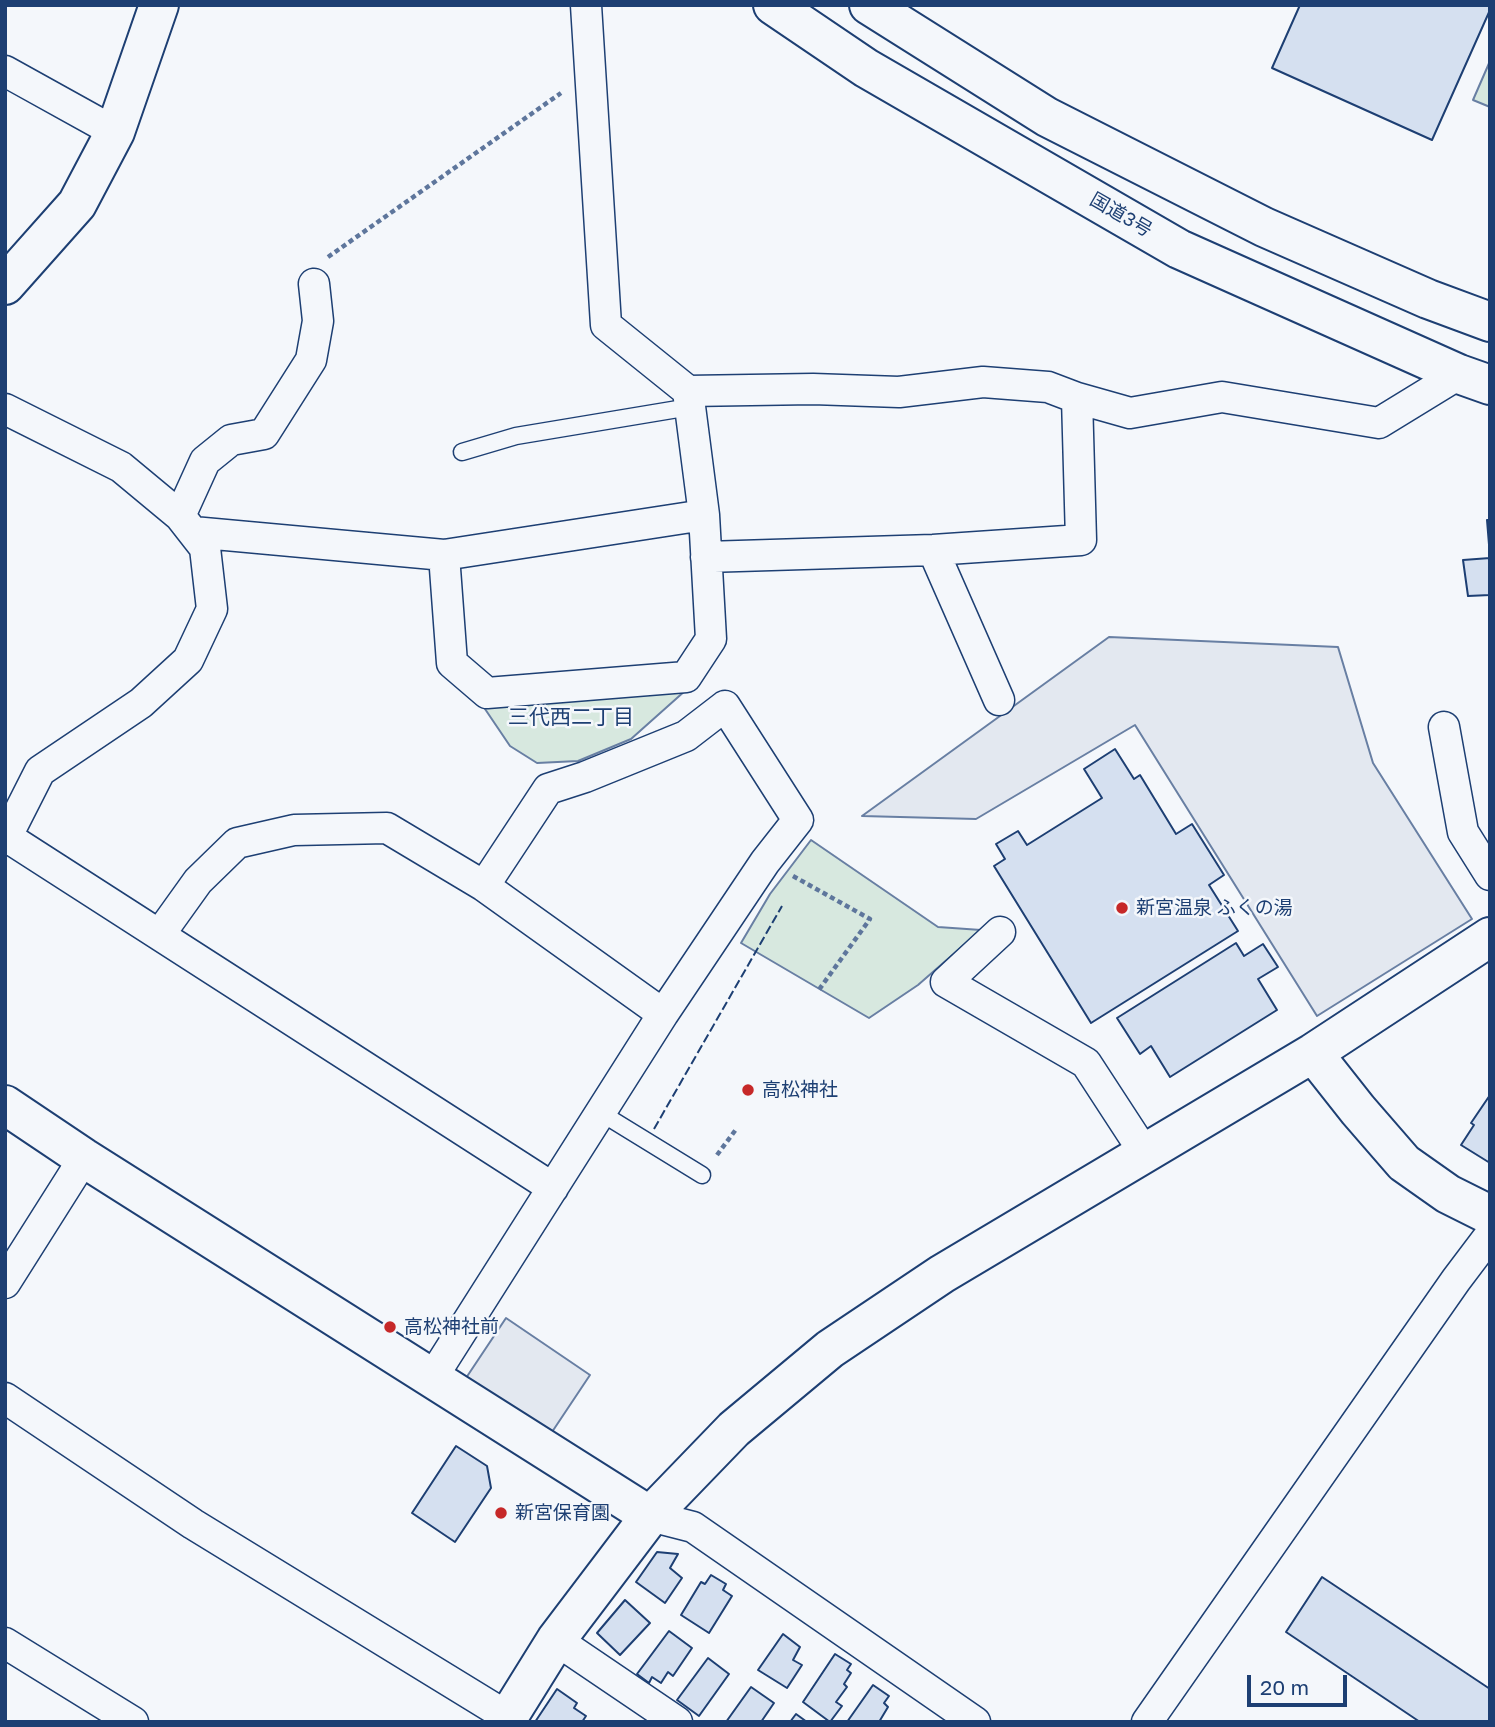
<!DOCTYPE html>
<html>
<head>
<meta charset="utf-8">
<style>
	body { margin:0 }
	#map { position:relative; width:1495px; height:1727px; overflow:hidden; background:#f4f7fb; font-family:"Golos Text",sans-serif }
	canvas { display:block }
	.frame { position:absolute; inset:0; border:7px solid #1d3f73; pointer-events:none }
	.scale { position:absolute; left:1247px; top:1675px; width:100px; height:32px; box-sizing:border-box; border:4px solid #1d3f73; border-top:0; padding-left:9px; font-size:21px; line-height:24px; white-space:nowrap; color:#1d3f73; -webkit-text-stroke:5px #f4f7fb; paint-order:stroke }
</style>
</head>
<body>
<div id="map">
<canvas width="1495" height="1727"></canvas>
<div class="frame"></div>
<div class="scale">20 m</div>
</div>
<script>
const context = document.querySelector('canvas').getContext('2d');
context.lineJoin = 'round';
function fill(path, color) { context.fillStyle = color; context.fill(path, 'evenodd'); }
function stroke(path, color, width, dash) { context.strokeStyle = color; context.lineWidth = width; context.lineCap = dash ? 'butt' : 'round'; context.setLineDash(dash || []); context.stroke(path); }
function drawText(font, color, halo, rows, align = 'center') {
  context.font = font + ' "Golos Text","Noto Sans JP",sans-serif'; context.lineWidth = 5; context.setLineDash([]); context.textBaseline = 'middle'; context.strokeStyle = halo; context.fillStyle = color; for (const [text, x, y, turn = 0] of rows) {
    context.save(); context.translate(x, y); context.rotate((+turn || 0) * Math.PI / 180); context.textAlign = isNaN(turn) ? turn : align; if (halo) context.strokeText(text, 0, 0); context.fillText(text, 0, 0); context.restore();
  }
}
const green = new Path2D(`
	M1490,61V107L1473,100Z
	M686,690L631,739L578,761L537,763L510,746L483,706Z
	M811,840L938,927L981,930L918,985L869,1018L741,943L770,894Z`);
fill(green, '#d7e8df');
stroke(green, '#687fa3', 2);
const parking = new Path2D(`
	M1109,637L1338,647L1373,763L1472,919L1317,1016L1135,725L976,819L862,816Z
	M506,1318L590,1375L548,1438L464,1381Z`);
fill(parking, '#e3e8f0');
stroke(parking, '#687fa3', 2);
const building = new Path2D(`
	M1300,5H1490V10L1432,140L1272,68Z
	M1487,520H1490V557Z
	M1490,558V595L1468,596L1463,560Z
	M1115,749L1134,779L1140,775L1176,834L1192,824L1224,875L1209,885L1238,931L1091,1023L994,866L1005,859L996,844L1018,831L1027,845L1102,798L1084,769Z
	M1236,943L1244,956L1263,944L1278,967L1258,979L1277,1010L1170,1077L1151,1046L1140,1054L1117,1018Z
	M1490,1095V1163L1461,1145L1474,1125L1471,1123Z
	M456,1446L487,1466L491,1488L455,1542L412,1513Z
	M657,1552L678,1554L670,1568L682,1578L665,1603L636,1582Z
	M711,1575L726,1584L723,1590L732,1596L709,1633L681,1615L701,1582L705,1584Z
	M1322,1577L1490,1689V1722H1420L1286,1632Z
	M625,1600L650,1623L620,1655L597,1633Z
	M669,1631L692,1648L673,1676L668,1672L661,1683L652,1677L649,1683L637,1674Z
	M783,1634L800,1647L793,1660L802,1665L787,1688L758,1670Z
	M835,1654L851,1664L847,1670L851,1673L844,1684L847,1687L836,1702L842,1706L830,1722L803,1702Z
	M708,1658L729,1674L699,1716L677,1700Z
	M873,1685L889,1696L884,1703L888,1707L879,1722H847Z
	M751,1687L774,1703L761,1722H726Z
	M557,1689L577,1703L574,1708L586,1716L582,1722H535Z
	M796,1714L807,1722H790Z`);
fill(building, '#d5e0f0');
stroke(building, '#1d3f73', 2);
const service = new Path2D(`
	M462,452L516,436L690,407
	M601,1113L702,1175`);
const minor = new Path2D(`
	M5,71L115,132
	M688,391L813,389L899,392L983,382L1048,387L1077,398L1081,540L933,550L706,557
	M1077,398L1130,413L1222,397L1379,423L1459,374
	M5,409L121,467L180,516L205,548L212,609L188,660L141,703L40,771L5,840
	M180,516L205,461L231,440L264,434L311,360L318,321L314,284
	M193,532L444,555L704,515
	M933,550L999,700
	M444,555L452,663L487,693L686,677L711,639L704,515L688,391L606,325L586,5
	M1444,727L1463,832L1490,875
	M7,837L553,1188
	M1000,932L946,982L1086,1063L1144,1152
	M160,934L198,881L237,843L294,830L387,828L484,886L663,1014
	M5,1283L84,1158
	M432,1378L663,1014L765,862L798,820L725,706L686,736L585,777L548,789L484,886
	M5,1398L193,1524L508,1717
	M650,1516L693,1527L975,1722
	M556,1640L677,1722
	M5,1643L133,1722
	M1147,1722L1456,1280L1490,1235`);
const tertiary = new Path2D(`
	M5,285L77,204L115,132L159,5
	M1313,1053L1358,1110L1404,1163L1448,1194L1490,1215
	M5,1105L84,1158L650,1516
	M505,1722L556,1640L650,1516L734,1429L830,1349L942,1274L1313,1053L1490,937`);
const trunk = new Path2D(`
	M773,5L866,68L1179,249L1459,374L1490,385
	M869,5L1047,117L1264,227L1428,299L1490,322`);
stroke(service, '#1d3f73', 19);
stroke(minor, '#1d3f73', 33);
stroke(tertiary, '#1d3f73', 42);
stroke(trunk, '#1d3f73', 42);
stroke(new Path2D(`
	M328,257L561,93
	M793,876L870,919L818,991
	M717,1155L737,1128`), '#5e769c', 4.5, [5, 3.5]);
stroke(service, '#f4f7fb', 16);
stroke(minor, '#f4f7fb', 30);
stroke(tertiary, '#f4f7fb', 38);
stroke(trunk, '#f4f7fb', 38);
stroke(new Path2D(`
	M654,1129L782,906`), '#1d3f73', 2, [9, 3.5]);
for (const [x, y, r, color] of [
	[1122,908,7,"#c62828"],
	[748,1090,7,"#c62828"],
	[390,1327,7,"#c62828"],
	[501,1513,7,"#c62828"]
]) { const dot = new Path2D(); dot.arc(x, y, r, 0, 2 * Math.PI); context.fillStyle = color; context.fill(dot); stroke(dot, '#f4f7fb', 2.5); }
drawText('19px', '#1d3f73', '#f4f7fb', [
	["国道3号",1121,215,30]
]);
drawText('19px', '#1d3f73', '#f4f7fb', [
	["新宮温泉 ふくの湯",1136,908],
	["高松神社",762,1090],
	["高松神社前",404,1327],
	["新宮保育園",515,1513]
], 'left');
drawText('21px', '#1d3f73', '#f4f7fb', [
	["三代西二丁目",571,717]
]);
</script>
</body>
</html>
